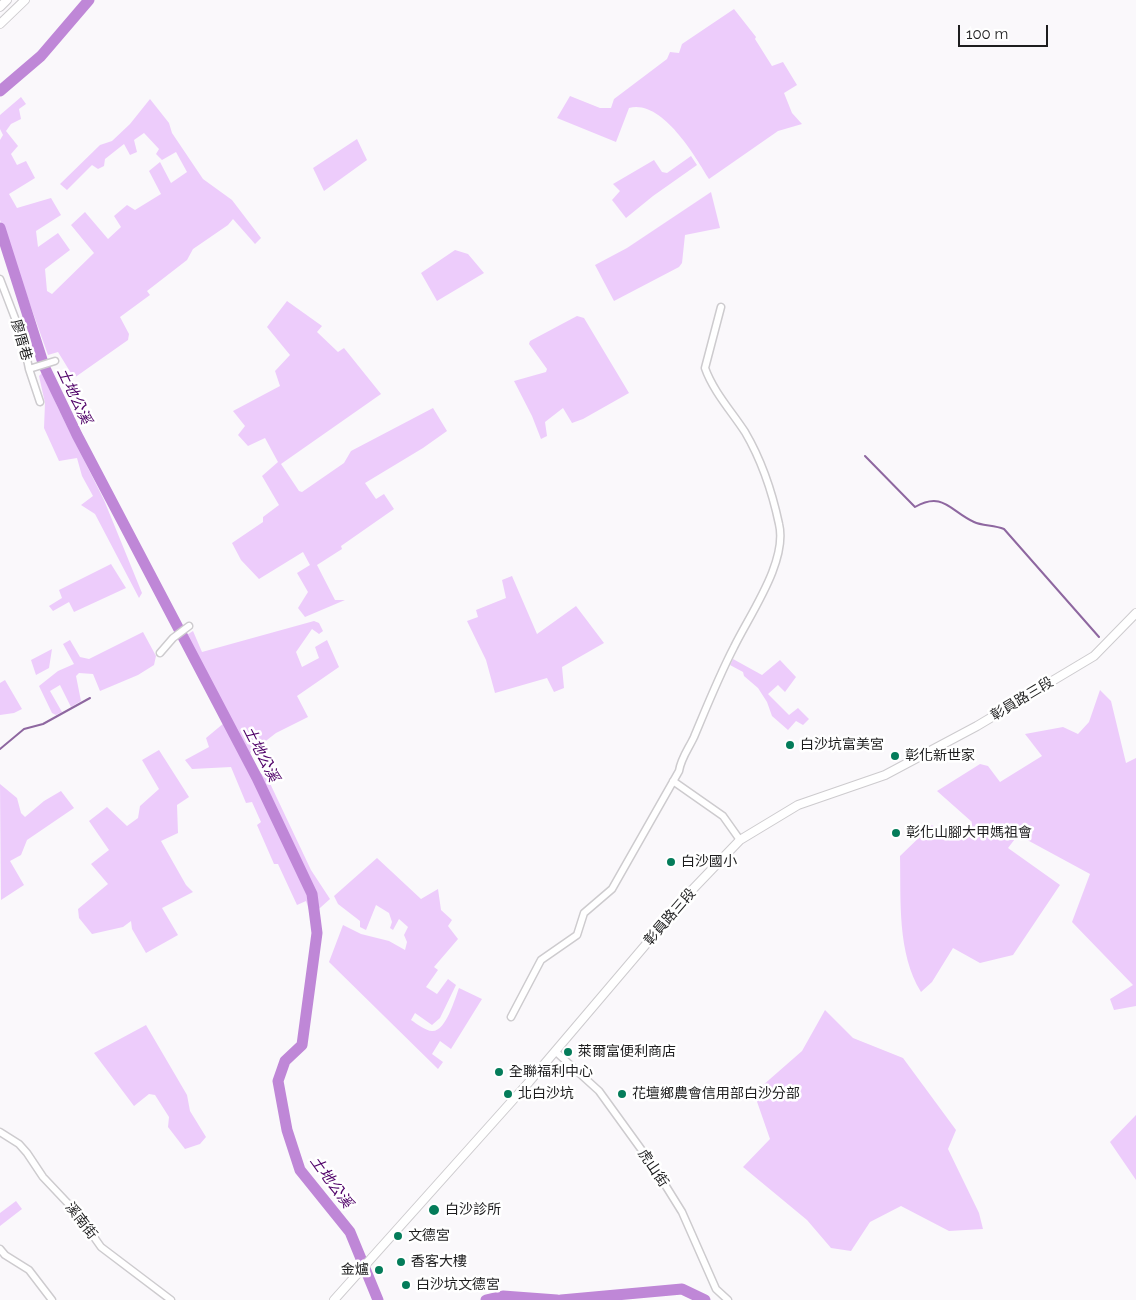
<!DOCTYPE html>
<html>
<head>
<meta charset="utf-8">
<style>
	body { margin:0 }
	#map { position:relative; width:1136px; height:1300px; overflow:hidden; background:#faf8fb; font-family:Raleway,sans-serif }
	canvas { display:block }
	.scale { position:absolute; left:958px; top:25px; width:90px; height:22px; box-sizing:border-box; border:2px solid #1d1d1e; border-top:0; padding-left:6px; font-size:15px; line-height:18px; white-space:nowrap; color:#1d1d1e; -webkit-text-stroke:4px #fff; paint-order:stroke }
</style>
</head>
<body>
<div id="map">
<canvas width="1136" height="1300"></canvas>
<div class="scale">100 m</div>
</div>
<script>
const context = document.querySelector('canvas').getContext('2d');
context.lineJoin = 'round';
function fill(path, color) { context.fillStyle = color; context.fill(path, 'evenodd'); }
function stroke(path, color, width, dash) { context.strokeStyle = color; context.lineWidth = width; context.lineCap = dash ? 'butt' : 'round'; context.setLineDash(dash || []); context.stroke(path); }
function drawText(font, color, halo, rows, align = 'center') {
  context.font = font + ' Raleway,"Noto Sans TC",sans-serif'; context.lineWidth = 5; context.setLineDash([]); context.textBaseline = 'middle'; context.strokeStyle = halo; context.fillStyle = color; for (const [text, x, y, turn = 0] of rows) {
    context.save(); context.translate(x, y); context.rotate((+turn || 0) * Math.PI / 180); context.textAlign = isNaN(turn) ? turn : align; if (halo) context.strokeText(text, 0, 0); context.fillText(text, 0, 0); context.restore();
  }
}
fill(new Path2D(`
	M734,9L756,37L755,39L772,66L783,62L797,85L784,93L792,113L802,124L778,131L709,179C695,156 662,99 629,108L616,142L557,118L570,96L600,108H611L614,99L667,59L670,52L679,53L682,44Z
	M21,97L26,104L19,109L21,119L11,124L6,131L18,146L11,154L17,165L26,161L35,178L9,194L17,208L51,198L61,215L36,231L38,247L58,233L70,250L45,269L47,291L52,294L94,253L71,225L85,212L108,239L121,227L114,216L127,205L135,210L161,194L149,171L160,162L171,183L187,172L176,152L162,160L156,154L159,149L144,133L134,140L137,152L130,155L124,144L105,159L104,166L98,169L92,165L67,190L60,184L100,145L112,141L130,124L150,99L169,123L172,133L203,179L232,200L261,238L255,244L233,219L228,225L193,249L187,260L147,291L150,295L120,317L129,334L128,340L74,378L58,352L48,355L0,220V140L3,135L0,129V115Z
	M357,139L367,160L324,191L313,168Z
	M691,156L697,165L653,196L626,218L612,200L620,191L613,184L654,160L662,172L667,173Z
	M711,192L720,228L685,235L682,263L679,267L614,301L595,265L627,248Z
	M455,250L468,254L484,273L437,301L421,273Z
	M287,301L322,326L317,332L338,352L344,348L381,394L281,464L299,491L302,492L344,463L351,451L433,408L447,431L423,448L365,483L376,499L384,494L394,509L341,546L342,549L317,565L335,600H345L305,617L298,608L308,592L297,573L310,565L303,552L259,579L241,560L232,543L263,522V517L279,505L262,476L278,462L265,438L248,446L238,435L245,426L233,411L280,386L275,371L290,355L267,327Z
	M577,316L584,318L629,393L583,419L572,423L563,408L545,422L547,436L541,439L532,416L514,381L546,372L547,369L529,344L530,341Z
	M43,372L58,408L104,500L142,593L139,598L95,514L81,505L93,496L82,476L77,458L59,461L44,428L45,403L39,376Z
	M111,564L126,588L74,612L69,602L53,611L49,606L62,598L59,590Z
	M512,576L537,634L576,606L604,643L562,667L564,688L554,692L547,678L495,693L486,660L467,621L478,617L476,610L506,598L502,580Z
	M314,621L319,623L323,631L319,634L312,629L296,652L302,667L319,658L315,647L327,640L339,667L297,696L308,717L276,733L249,754L258,772L267,777L311,870L330,899L311,916L306,901L297,905L278,864H274L257,825L261,822L252,802L246,803L231,767L192,769L185,760L209,747L206,738L224,723L185,636L193,631L202,652Z
	M143,632L156,656L154,665L138,675L100,691L93,674L79,673L76,676L81,701L71,707L60,685L50,691L62,712L56,715L52,713L39,686L58,671L74,664L63,644L70,640L80,657L89,659Z
	M52,649L49,668L36,675L31,660Z
	M733,659L762,675L780,660L796,677L785,692L778,685L768,694L789,715L798,708L809,719L803,725L796,721L788,730L772,716L767,702L758,688L744,676L743,672L730,665Z
	M5,680L22,709L14,713L0,715V683Z
	M1100,690L1111,701L1126,763L1136,758V1006L1114,1010L1110,999L1133,985L1072,922L1090,874L1018,835L1008,848L1060,885L1013,955L980,963L953,948L932,982L921,992C897,953 901,900 900,856L932,825L939,833L964,840L972,822L937,791L980,764L988,766L1000,782L1042,756L1025,734L1063,727L1078,734L1089,722Z
	M159,750L189,797L177,805L178,833L161,841L186,885L193,892L162,908L178,935L146,953L132,929L131,921L123,927L92,934L79,918L78,909L108,884L91,864L109,850L89,821L107,807L127,826L138,818L140,806L159,789L142,760Z
	M0,784L17,798L21,813L25,817L44,801L61,791L74,808L27,840L21,855L10,861L24,885L1,900Z
	M377,858L421,899L438,889L441,910L452,920L448,926L458,939L434,967L438,970L426,987L437,994L448,979L456,985L440,1018L432,1025L415,1013L411,1020C417,1024 426,1031 432,1031C446,1032 455,998 459,988L482,999L451,1049L440,1041L432,1054L443,1062L438,1069L329,962L343,925L361,934L389,941L405,950L407,942L404,935L408,927L399,919L393,930L390,928L392,922L389,913L376,905L366,930L360,927V921L338,904L334,896Z
	M825,1010L853,1038L903,1058L956,1130L948,1149L979,1213L983,1229L949,1231L901,1206L870,1222L851,1251L831,1248L807,1220L743,1167L770,1139L754,1093L802,1051Z
	M146,1025L187,1095L190,1111L206,1137L200,1144L185,1149L168,1127L169,1117L155,1095L149,1094L134,1106L94,1053Z
	M1136,1115V1180L1110,1142Z
	M16,1201L22,1209L0,1226V1213Z`), '#edccfb');
stroke(new Path2D(`
	M865,456L915,507C943,491 950,511 974,522C982,526 994,525 1004,529L1099,637
	M0,749L24,729L43,724L90,698`), '#8e67a0', 2);
stroke(new Path2D(`
	M0,91L41,56L89,0
	M0,228L44,366L77,435L257,778L312,894L317,933L302,1045L285,1061L278,1081L287,1130L300,1170L350,1232L378,1300
	M486,1300L503,1296L557,1300
	M561,1300L682,1289L705,1300`), '#bf87d7', 11);
const minor = new Path2D(`
	M0,279L23,339L29,369L40,402
	M29,369L55,361
	M160,653L173,638L189,626
	M673,781L723,816L740,840
	M511,1017L541,960L577,935L584,913L612,889L679,771C681,758 689,748 694,737C707,706 719,676 734,647C750,614 788,561 779,524C772,491 762,461 745,432C732,412 713,391 705,368L721,307
	M555,1051L599,1091L654,1167L682,1212L716,1289L728,1300
	M0,1132L19,1144L27,1153L43,1177L77,1213L101,1247L171,1300
	M0,1249L5,1255L29,1270L52,1300`);
const major = new Path2D(`
	M0,7L7,0
	M0,24L25,0
	M334,1300L529,1082L693,889L740,840L798,805L885,775L977,726L1094,656L1136,613`);
stroke(minor, '#cdcbce', 9);
stroke(major, '#cdcbce', 10);
stroke(minor, '#fff', 6);
stroke(major, '#fff', 8);
for (const [x, y, r, color] of [
	[790,745,5,"#047c5a"],
	[895,756,5,"#047c5a"],
	[896,833,5,"#047c5a"],
	[671,862,5,"#047c5a"],
	[568,1052,5,"#047c5a"],
	[499,1072,5,"#047c5a"],
	[508,1094,5,"#047c5a"],
	[622,1094,5,"#047c5a"],
	[434,1210,6,"#047c5a"],
	[398,1236,5,"#047c5a"],
	[401,1262,5,"#047c5a"],
	[379,1270,5,"#047c5a"],
	[406,1285,5,"#047c5a"]
]) { const dot = new Path2D(); dot.arc(x, y, r, 0, 2 * Math.PI); context.fillStyle = color; context.fill(dot); stroke(dot, '#fff', 2); }
drawText('14px', '#1d1d1e', '#fff', [
	["廖厝巷",21,340,74],
	["彰員路三段",1022,699,-31],
	["彰員路三段",670,917,-49],
	["虎山街",653,1168,56],
	["溪南街",81,1221,52]
]);
drawText('14px', '#1d1d1e', '#fff', [
	["白沙坑富美宮",800,745],
	["彰化新世家",905,756],
	["彰化山腳大甲媽祖會",906,833],
	["白沙國小",681,862],
	["萊爾富便利商店",578,1052],
	["全聯福利中心",509,1072],
	["北白沙坑",518,1094],
	["花壇鄉農會信用部白沙分部",632,1094],
	["白沙診所",445,1210],
	["文德宮",408,1236],
	["香客大樓",411,1262],
	["金爐",369,1270,"right"],
	["白沙坑文德宮",416,1285]
], 'left');
drawText('italic 15px', '#4f0068', '#fff', [
	["土地公溪",74,396,65],
	["土地公溪",261,754,63],
	["土地公溪",331,1182,54]
]);
</script>
</body>
</html>
